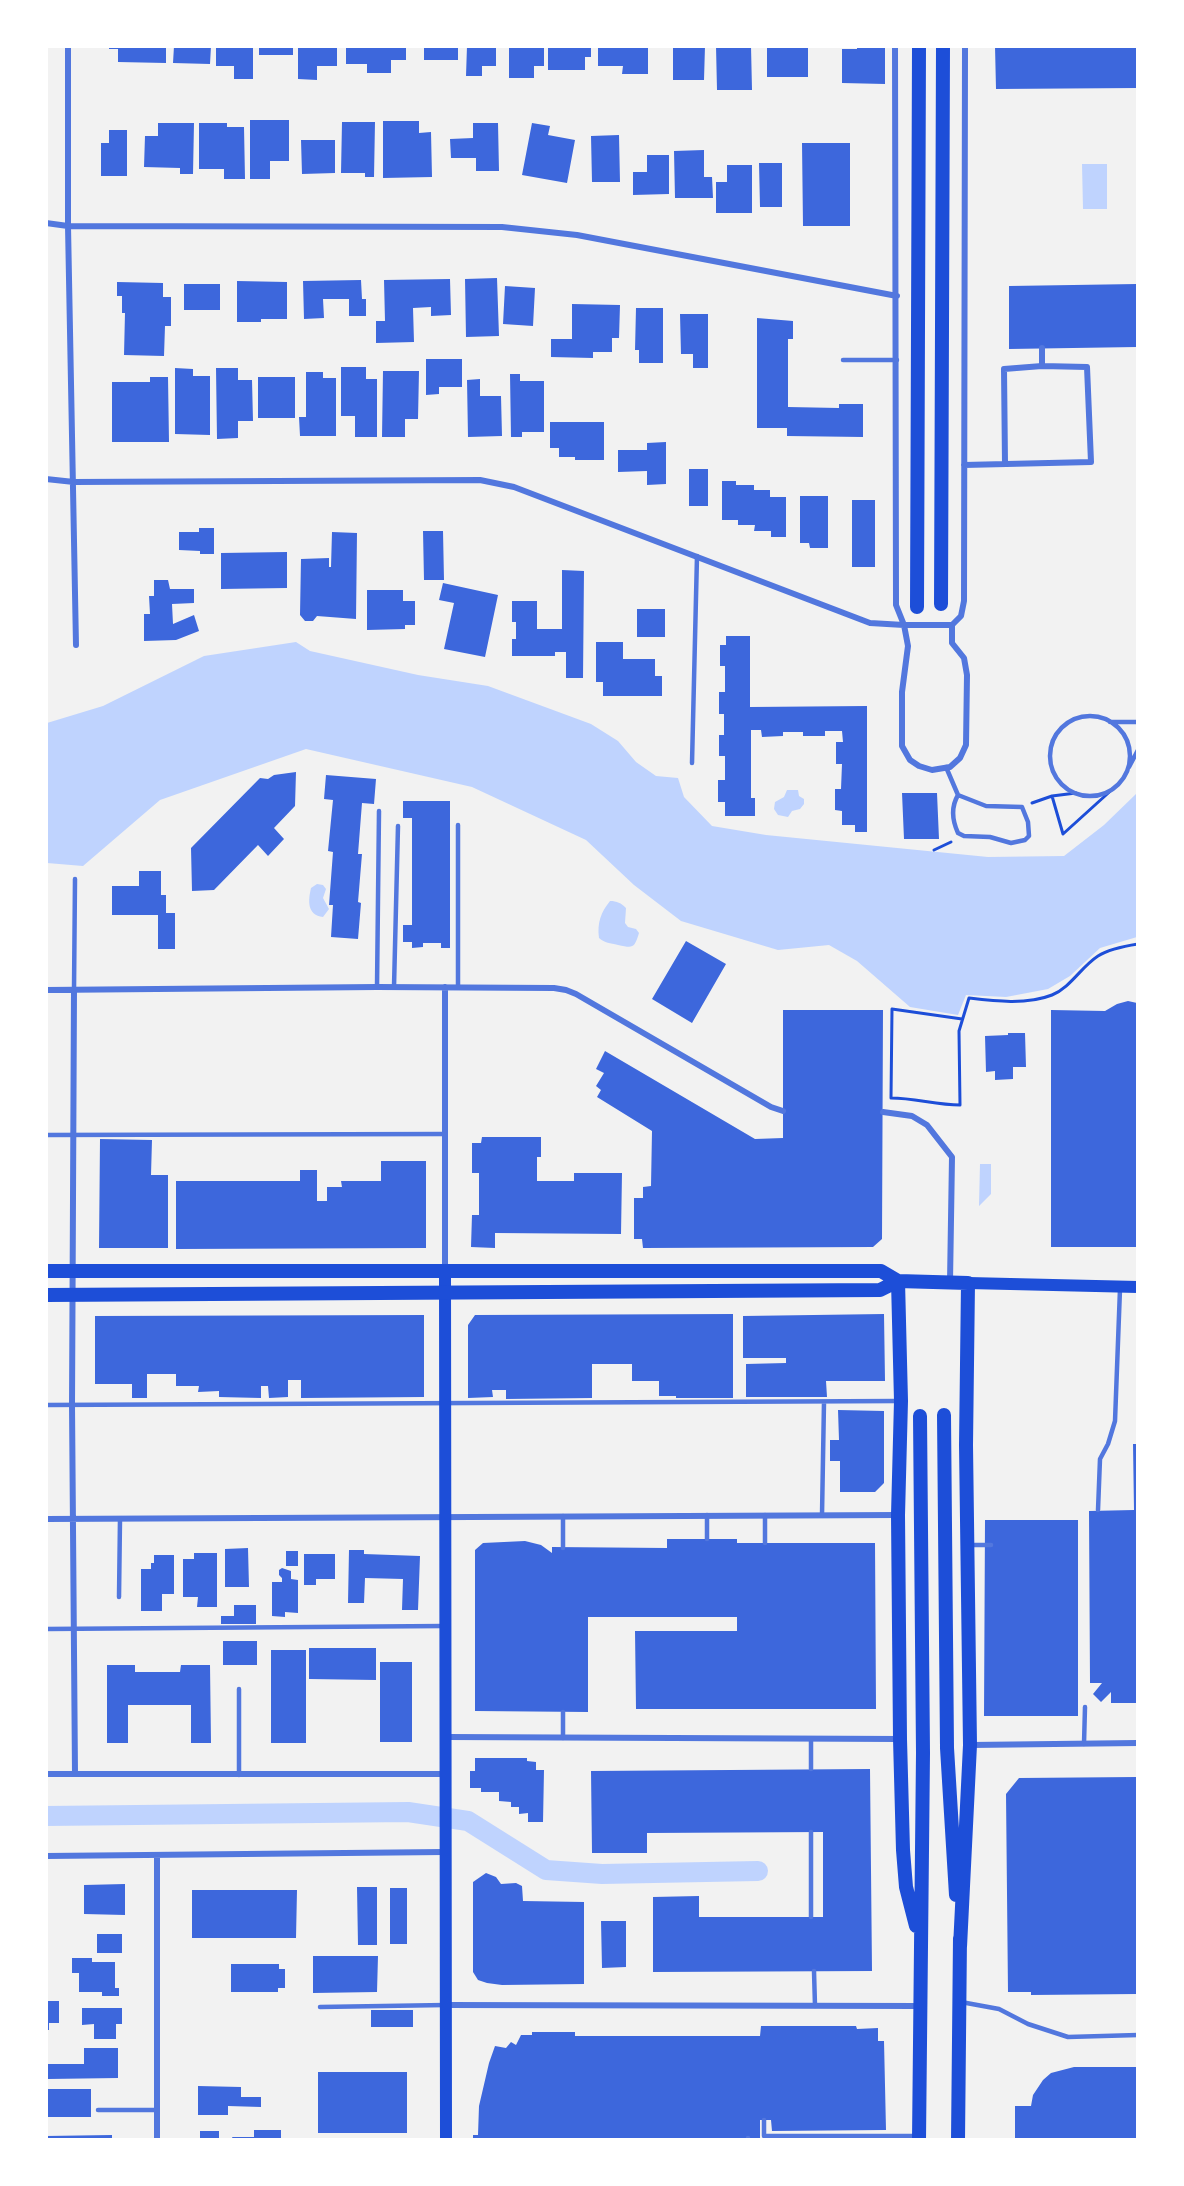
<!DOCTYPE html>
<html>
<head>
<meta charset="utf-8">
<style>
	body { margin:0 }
	#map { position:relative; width:1184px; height:2186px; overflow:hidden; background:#f2f2f2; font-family:Poppins,sans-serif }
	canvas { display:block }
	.frame { position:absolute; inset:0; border:48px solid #fff; pointer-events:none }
</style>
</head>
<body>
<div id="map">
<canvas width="1184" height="2186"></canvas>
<div class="frame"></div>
</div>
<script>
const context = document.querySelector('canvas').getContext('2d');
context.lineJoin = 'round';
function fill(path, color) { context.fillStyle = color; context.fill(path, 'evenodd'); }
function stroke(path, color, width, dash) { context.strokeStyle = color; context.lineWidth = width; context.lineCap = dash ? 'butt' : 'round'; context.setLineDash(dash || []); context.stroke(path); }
fill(new Path2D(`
	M1082,164H1107V209H1083Z
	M296,642L310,651L418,675L488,686L591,724L618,741L636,762L656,776L678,778L684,797L712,826L766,835L988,857L1064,856L1104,825L1137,793V937L1100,948L1070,976L1048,989L1006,997L966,995L958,1015L910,1007L857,961L829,945L778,950L681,921L634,885L586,840L472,787L306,749L160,800L83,866L47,863V723L103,706L204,656Z
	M787,790H798L799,796L804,799V804L800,809L792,811L788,817L778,815L774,809L775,802L784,797Z
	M317,884L323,885L326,889L323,898L329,909L323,917C307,915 308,901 311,888Z
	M610,901C617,901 621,903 626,908L625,923L628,927L636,929L639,933C634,949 633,948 618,945C610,943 605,943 599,938C597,923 601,912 610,901Z
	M980,1164H991V1194L979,1206Z`), '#bfd3fe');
stroke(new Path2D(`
	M46,1816L408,1812L468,1821L546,1870L602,1874L758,1871`), '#bfd3fe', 20);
fill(new Path2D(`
	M109,46H166V63L118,62V49H109Z
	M174,46H211L210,64L173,63Z
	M216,46H253V79H234V66H216Z
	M259,46H293V55H259Z
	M298,46H337V66H317V80L298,79Z
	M346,46H406V60H391V73H367V64H346Z
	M424,46H458V60H424Z
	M467,46H496V66H482V76H466Z
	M509,46H544V66H534V78H509Z
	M548,46H591V57H585V70H548Z
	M598,46H648V74H622L623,66H598Z
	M673,46H705L704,80H673Z
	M716,46H751L752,90H717Z
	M767,46H808V77H767Z
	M857,46H885V84L842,83V49H857Z
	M995,46H1137V88L996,89Z
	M250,120H289V161H270V179H250Z
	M383,121H419V133L431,132L432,177L383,178Z
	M342,122H375L374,177H365V173H341Z
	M158,123H194L193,174H180V168L144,167L145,136H158Z
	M199,123H227V127H244L245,179H224V169H199Z
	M473,123H498L499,171H476V158H451L450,139L473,138Z
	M532,123L550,126L548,135L575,140L567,183L522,175Z
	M109,130H127V176H101V143H109Z
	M619,135L620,182H592L591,136Z
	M301,140H335V173L302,174Z
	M802,143H850V226H803Z
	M704,150V177H712L713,198H675L674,151Z
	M647,155H669V194L633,195V172H647Z
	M759,163H782V207H760Z
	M727,165H752V213H716V182H727Z
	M497,278L499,336L466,337L465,279Z
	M450,279L451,315L431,316V307L413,308L414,342L376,343V321H385L384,280Z
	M361,280L362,299H366V316H349V299H323L324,318L304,319L303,281Z
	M237,281L287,282V319H261V322H237Z
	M117,282L163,283V297H171V326H165L164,356L124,355L125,313H122V296H117Z
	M184,284H220V310H184Z
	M1137,284V347L1009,349V286Z
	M505,286L535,288L533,326L503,324Z
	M572,304L620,305L619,338H612V352H593V358L551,357V339H572Z
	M636,308H663V363H639V350H635Z
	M680,314H708V368H693V354H681Z
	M757,318L793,321V339H788V407L839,408V404H863V437L787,436V428H757Z
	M426,359H462V387H439V394L426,395Z
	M341,367H366V379H377V437H355V416H341Z
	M175,368L193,369V376H210V435L175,434Z
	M216,368H238V380H252L253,421H238V438L217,439Z
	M383,371H419L418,419H405V437H382Z
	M306,372H323V378H336V436H300L299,417H306Z
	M510,374H520V381H544V432H522V437H511Z
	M150,377H168L169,442H112V382H150Z
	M258,377H295V418H258Z
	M480,379V396H501L502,436L468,437L467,380Z
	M550,422H604V460H575V457H559V448H550Z
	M666,442V484L647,485V471L618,472V450H647V443Z
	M689,469H708V506H689Z
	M722,481H736V485H754V490H770V497H786V537H771V531H754L755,525H738V520H722Z
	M800,496H828V548H810L809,543H800Z
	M852,500H875V567H852Z
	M199,528H214V554H200V551L179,550V532H199Z
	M423,531H443L444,580H424Z
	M332,532L357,533L356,619L317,616L313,621H305L300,615L301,559L329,558V567H331Z
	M287,552V588L221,589V553Z
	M562,570L584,571L583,678H566V652H555V656H512V639H516V622H512V601H537V629H562Z
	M154,580H168L170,589H194V603L172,604L173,624L194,615L199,631L176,640L144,641V614H150L149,596H154Z
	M443,583L498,595L485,657L444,649L454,603L439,600Z
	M367,590H403V601H415V625H405V629L367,630Z
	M637,609H665V637H637Z
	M726,636H750V707L867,706V832H855V825H842V811L835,810V789H841L842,764H836V742H843L842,731H825V736H803V732H783V736L762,737L761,730H751V798H755V816H725V802H718V780H725V756H719V735H724V714H719V692H725V666H720V645H726Z
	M596,642H623V659H655V676H662V696H603V682H596Z
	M296,772L295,806L274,828L284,839L268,856L258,845L214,890L192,891L191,848L260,778L268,779L274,775Z
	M326,775L376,779L374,804L362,803L358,854H362L358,902L361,903L358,939L331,937L333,905H329L333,852L328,851L333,800L324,799Z
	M902,793H937L939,839H904Z
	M403,801H450V948H441V943H423V947L412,948V942H403V925H412V818H403Z
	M139,871H161V895H166V913H175V949H158V915H112V886H139Z
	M686,941L726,964L692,1023L652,999Z
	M1128,1001L1137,1003V1247H1051V1010L1105,1011L1117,1004Z
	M783,1010H883L882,1239L873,1247L643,1248L642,1239H634V1198H643V1187L651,1186L652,1131L597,1097L601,1090L596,1086L604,1073L596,1069L605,1051L755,1139L783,1138Z
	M1008,1033H1025L1026,1067H1013V1079L995,1080V1071L986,1072L985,1036L1008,1035Z
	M482,1137H541V1157H537V1181H574V1173H622L621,1234L495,1233V1248L471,1247L472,1215H479V1173H472V1143H481Z
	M100,1139L152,1140L151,1175H168V1248H99Z
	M381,1161H426V1248L176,1249V1181H300V1170H317V1201H327V1187H342L341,1181H381Z
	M733,1314V1398H676V1396H659V1381H632V1364H592V1398L506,1399V1390H492L493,1397L468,1398V1325L475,1315Z
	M884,1314L885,1381H826L827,1397H746V1364L786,1363V1358H743V1316Z
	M424,1315V1397L301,1398V1380H288V1397L269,1398L268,1386H261V1398L219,1397V1391L198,1392L199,1386H176V1374H147V1398H132V1384H95V1316Z
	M838,1410L884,1411V1483L875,1492H840V1461H830V1440H839Z
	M1133,1444H1137V1703H1111V1692L1101,1702L1093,1694L1102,1683H1090L1089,1511L1134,1510Z
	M985,1520H1078V1716H984Z
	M667,1539H737V1543H875L876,1709H636L635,1631H737V1617H588V1712L475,1711V1550L483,1543L525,1541L541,1545L552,1553V1547L667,1548Z
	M248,1548L249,1587H225V1549Z
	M349,1550H364V1554L420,1556L418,1610H402L403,1579L365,1578L364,1603H348Z
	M286,1551H298V1566H286Z
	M194,1553H217V1607H197L198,1597H183V1559H194Z
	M304,1554H335V1579H316V1585H304Z
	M154,1555H174V1594H162V1611H141V1569H151V1563H154Z
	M282,1568L291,1571V1579L298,1580V1613L285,1612V1617L272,1616V1582H282V1578L279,1575V1570Z
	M234,1605H256V1624H221V1616H234Z
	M223,1641H257V1665H223Z
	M309,1648H376V1680L309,1679Z
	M271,1650H306V1743H271Z
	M380,1662H412V1742H380Z
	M107,1665H135V1672H180L181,1665H210L211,1743H191V1705H128V1743H107Z
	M475,1758H527V1761L536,1762V1770H544L543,1822H528V1813L519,1814V1807H511V1802L499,1801V1792H481V1788H470V1771H475Z
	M870,1769L872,1971L653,1972V1897L699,1896V1917H823V1832L647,1833V1853H592L591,1771Z
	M1137,1777V1994L1031,1995V1992H1008L1006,1794L1019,1778Z
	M486,1873L496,1877L501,1884L516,1883L522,1886L523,1901L584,1902V1984L502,1985L487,1983L478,1980L473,1972V1882Z
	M125,1884V1915L84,1914V1885Z
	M357,1887H377V1945H358Z
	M390,1888H407V1944H390Z
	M192,1890H297L296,1938H192Z
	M601,1921H626V1967L602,1968Z
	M97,1934H122V1953H97Z
	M313,1956H378L377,1992L313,1993Z
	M72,1958H92V1962H115V1988H119V1996H102V1992H79V1973H72Z
	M231,1964H279V1969H285V1988H278V1992H231Z
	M46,2001H59V2023H49V2030H46Z
	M82,2008H122V2024H116V2039H94V2024L82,2025Z
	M371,2010H413V2027H371Z
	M761,2026H856L857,2029L878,2028V2041H884L886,2130L772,2131L771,2120H760V2138L473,2139V2135H478L479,2106L489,2063L495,2046L506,2048L511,2042L516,2045L521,2035H532V2032H575V2036H760Z
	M84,2048H118V2078L48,2079V2064H84Z
	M1074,2067H1137V2139H1015V2106H1031L1033,2095L1043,2080L1051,2073Z
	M318,2072H407V2133H318Z
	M198,2086L241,2087V2097H261V2107L228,2106V2115H198Z
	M46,2089H91V2117H46Z
	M254,2130H281V2139H233L232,2137H254Z
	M200,2131H219V2139H200Z
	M112,2135V2139H46V2136Z`), '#3d67dc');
stroke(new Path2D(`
	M1052,796L1063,834L1116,786
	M1032,803L1052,796L1076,793
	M934,850L951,842
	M962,1019L892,1009L891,1098C915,1098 936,1105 960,1105L959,1031L969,998C994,1001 1027,1005 1052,995C1071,987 1081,967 1098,956C1109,949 1125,946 1138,944`), '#1d4ed8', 3);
stroke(new Path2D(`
	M843,360H897
	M1050 756a40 40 0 1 1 80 0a40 40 0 1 1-80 0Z
	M1110,722H1138
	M692,763L697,556
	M946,767L958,795L986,806L1022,807L1028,822L1029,836L1025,840L1011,843L990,837L964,836L958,833C952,820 951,807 958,795
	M1129,767L1138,750
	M458,825V987
	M377,987L379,811
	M394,987L398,826
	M74,990L75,879
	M46,1135L445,1134
	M46,1405L899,1401
	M1098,1510L1100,1459L1108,1444L1115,1421L1120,1289
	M707,1515V1539
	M765,1515V1543
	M822,1515L824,1402
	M563,1516V1548
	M970,1545H991
	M119,1597L120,1519
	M46,1629L444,1626
	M563,1712V1738
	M811,1739V1769
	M1084,1744L1085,1707
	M239,1775V1689
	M811,1917V1832
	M814,1971L815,2006
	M961,2002L999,2009L1028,2024L1068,2037L1138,2035
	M320,2007L446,2005
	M98,2110H157
	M764,2120V2136H916
	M748,2140V2138`), '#5277de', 4.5);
stroke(new Path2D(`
	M68,46V226L76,645
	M895,46L896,605L904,625L908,646L902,692V746L910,760L919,766L932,770L950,767L960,758L966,745L967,675L964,658L952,643V625
	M46,223L68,226L502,227L577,235L897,296
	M1005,464L1004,369L1042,366
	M964,465L1091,462L1087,367L1042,366V348
	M46,479L74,482L480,480L514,487L870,623L904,625H952
	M952,625L961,616L964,601L965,46
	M46,990L377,987L554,988L566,990L576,994L771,1107L783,1111
	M74,990L72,1405L75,1774
	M883,1112L912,1116L927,1125L952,1157L950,1282
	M445,1271V987
	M46,1519L898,1515
	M447,1737L899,1739
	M971,1745L1138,1743
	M46,1774H445
	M46,1856L444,1852
	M157,1856V2140
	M446,2005L919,2006`), '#5277de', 6);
stroke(new Path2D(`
	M445,1271C447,1560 445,1850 446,2140
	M968,1283L1138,1287`), '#1d4ed8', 12);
stroke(new Path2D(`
	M941,604L943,46
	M917,607L919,46
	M46,1271H881L898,1281
	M898,1281L901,1401L898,1515L900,1739L903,1850L906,1887L916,1926
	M46,1295L880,1290L898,1281L968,1283L966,1445L970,1745L960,1947
	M944,1415L947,1748L956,1895
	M919,2140L923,1753L920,1416
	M958,2140L960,1938`), '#1d4ed8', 14);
</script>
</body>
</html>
